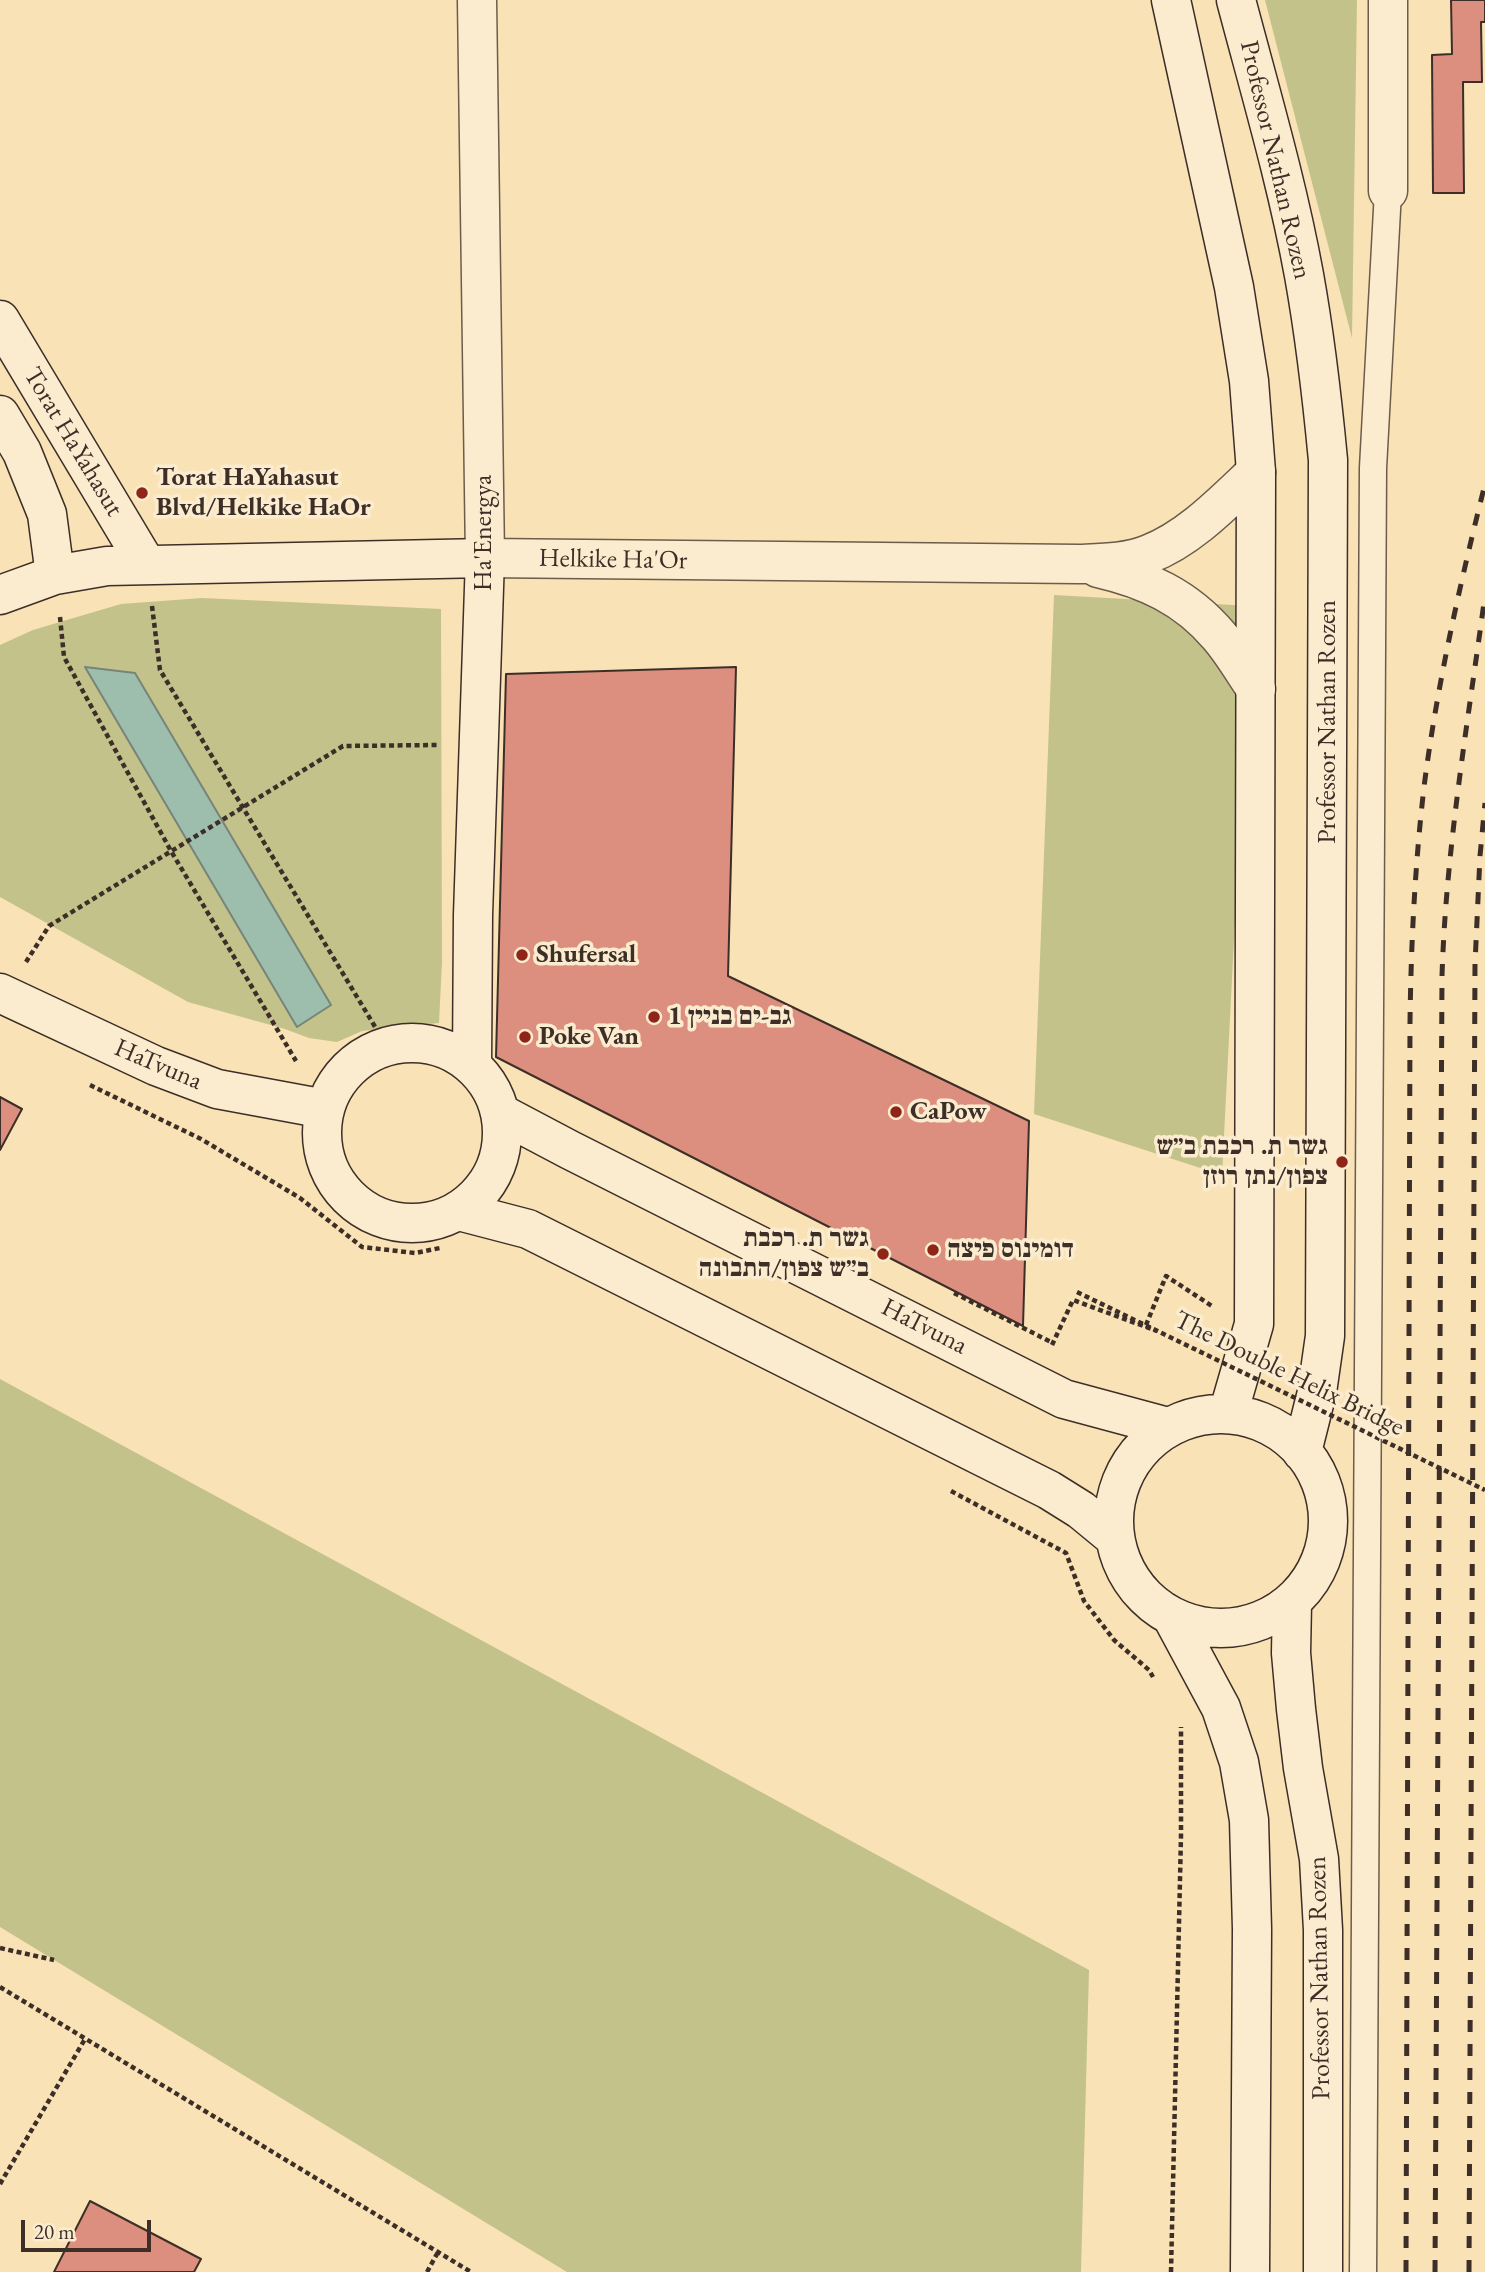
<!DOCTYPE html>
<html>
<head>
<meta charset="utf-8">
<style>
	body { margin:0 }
	#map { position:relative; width:1485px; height:2272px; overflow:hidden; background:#f9e2b5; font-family:"EB Garamond",serif }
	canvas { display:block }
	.scale { position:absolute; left:21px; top:2220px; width:130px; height:32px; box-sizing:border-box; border:4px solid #3d2f28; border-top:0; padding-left:9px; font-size:21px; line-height:24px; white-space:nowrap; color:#3d2f28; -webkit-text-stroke:5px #fbeccf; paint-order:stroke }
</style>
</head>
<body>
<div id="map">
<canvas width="1485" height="2272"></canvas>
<div class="scale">20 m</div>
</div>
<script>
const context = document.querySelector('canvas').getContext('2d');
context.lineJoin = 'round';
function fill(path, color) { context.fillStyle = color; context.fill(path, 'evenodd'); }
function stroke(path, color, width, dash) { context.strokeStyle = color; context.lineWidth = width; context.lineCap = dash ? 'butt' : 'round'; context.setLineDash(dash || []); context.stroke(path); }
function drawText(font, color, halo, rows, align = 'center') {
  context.font = font + ' "EB Garamond","Frank Ruhl Libre",serif'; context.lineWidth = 7; context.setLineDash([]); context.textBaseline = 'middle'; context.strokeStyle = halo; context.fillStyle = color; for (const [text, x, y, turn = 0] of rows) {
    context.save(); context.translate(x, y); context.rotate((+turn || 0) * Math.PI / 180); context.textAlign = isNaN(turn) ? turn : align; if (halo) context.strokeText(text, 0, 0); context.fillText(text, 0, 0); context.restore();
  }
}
fill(new Path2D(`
	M1265,0H1357L1352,338Z
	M1054,595L1251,606L1222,1175L1034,1114Z
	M202,598L441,609L442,962L439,1023L362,1031L337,1042L309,1038L285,1029L188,1002L0,897V645L33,630L121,604Z
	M0,1379L1089,1970L1081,2272H567L0,1927Z`), '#c3c28a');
const water = new Path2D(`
	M85,667L135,673L331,1005L297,1027Z`);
fill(water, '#9ebead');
stroke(water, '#778578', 2);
const building = new Path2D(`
	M1451,0H1485V22H1481L1482,82H1463L1464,193H1433L1432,55L1452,54Z
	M736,667L728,976L1029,1121L1023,1326L496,1057L506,674Z
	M0,1097L22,1109L0,1150Z
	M90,2201L201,2259L194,2272H54Z`);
fill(building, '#dc8e7f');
stroke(building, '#3d2f28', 2);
const lane = new Path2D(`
	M1363,2272L1373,468L1388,191`);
const street = new Path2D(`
	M477,0L485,558L1079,564C1102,563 1127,563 1149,554C1190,538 1224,502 1256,472
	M1388,191V0
	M1098,568C1146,579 1186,597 1219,636C1233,652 1244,672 1256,689`);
const secondary = new Path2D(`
	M1171,0L1234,287L1249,381L1256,472L1254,1324L1228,1414
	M1236,0C1260,91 1287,182 1304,275C1315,336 1322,397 1328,460L1325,1336L1317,1392L1302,1452
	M0,320L146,564
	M0,415L22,452L47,514L55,575
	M0,595L55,575L107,566L485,558L473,915L472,1065
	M0,993L156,1066L217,1089L325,1109
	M322 1133a90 90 0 1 1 180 0a90 90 0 1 1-180 0Z
	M500,1113L570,1150L1064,1399L1168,1427
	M459,1211L528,1229L1049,1490L1081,1510L1115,1538
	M1114 1521a107 107 0 1 1 214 0a107 107 0 1 1-214 0Z
	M1292,1603L1291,1653L1296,1709L1303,1768L1319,1859L1323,1930V2272
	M1172,1617L1221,1708L1239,1762L1249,1820L1252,1929L1250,2272`);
stroke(lane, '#6c5c4b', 29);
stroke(street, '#6c5c4b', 41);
stroke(secondary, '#3d2f28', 41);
stroke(new Path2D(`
	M152,606L160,670L386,1045
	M60,617L64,657L171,851L296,1061
	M26,962L49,926L343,746L437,745
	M90,1085L201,1139L300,1198L362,1247L415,1253L440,1248
	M954,1293L1053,1343
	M1146,1325L1166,1276L1212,1306
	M1052,1345L1073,1300L1157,1331
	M951,1491L1066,1553L1084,1601L1114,1640L1149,1670L1153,1677
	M0,1948L54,1960
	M0,1987L471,2272
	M0,2184L85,2039
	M427,2272L438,2252
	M1171,2272L1181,1836V1727`), '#3d2f28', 4.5, [5, 3.5]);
stroke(lane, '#fbeccf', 26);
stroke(street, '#fbeccf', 38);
stroke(secondary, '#fbeccf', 38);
stroke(new Path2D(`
	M1406,2272L1410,1022C1411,943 1415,865 1424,787C1437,685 1460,584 1485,484
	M1435,2272L1442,976C1446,848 1468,722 1485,595
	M1469,2272L1475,964L1480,856L1485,803`), '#3d2f28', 5, [12, 12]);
stroke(new Path2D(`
	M1077,1292L1485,1490`), '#3d2f28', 4.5, [5, 3.5]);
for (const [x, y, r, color] of [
	[142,493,7,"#8f2418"],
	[522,955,7,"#8f2418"],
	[654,1017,7,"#8f2418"],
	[525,1037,7,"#8f2418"],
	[896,1112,7,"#8f2418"],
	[1342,1162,7,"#8f2418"],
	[933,1250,7,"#8f2418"],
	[883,1254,7,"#8f2418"]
]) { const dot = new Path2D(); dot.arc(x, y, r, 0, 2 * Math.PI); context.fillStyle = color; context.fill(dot); stroke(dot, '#fbeccf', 2.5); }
drawText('26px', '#3d2f28', '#fbeccf', [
	["Professor Nathan Rozen",1275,160,77],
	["Torat HaYahasut",73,442,59],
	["Ha'Energya",484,533,-90],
	["Helkike Ha'Or",613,560,1],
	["Professor Nathan Rozen",1328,722,-90],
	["HaTvuna",158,1065,23],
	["HaTvuna",924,1327,27],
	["The Double Helix Bridge",1289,1374,26],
	["Professor Nathan Rozen",1320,1978,-91]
]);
drawText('bold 26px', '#3d2f28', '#fbeccf', [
	["Torat HaYahasut",156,478],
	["Blvd/Helkike HaOr",156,508],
	["Shufersal",536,955],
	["גב-ים בניין 1",668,1017],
	["Poke Van",539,1037],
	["CaPow",910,1112],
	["גשר ת. רכבת ב״ש",1328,1147,"right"],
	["צפון/נתן רוזן",1328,1177,"right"],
	["גשר ת. רכבת",869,1239,"right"],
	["ב״ש צפון/התבונה",869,1269,"right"],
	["דומינוס פיצה",947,1250]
], 'left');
</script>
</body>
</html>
